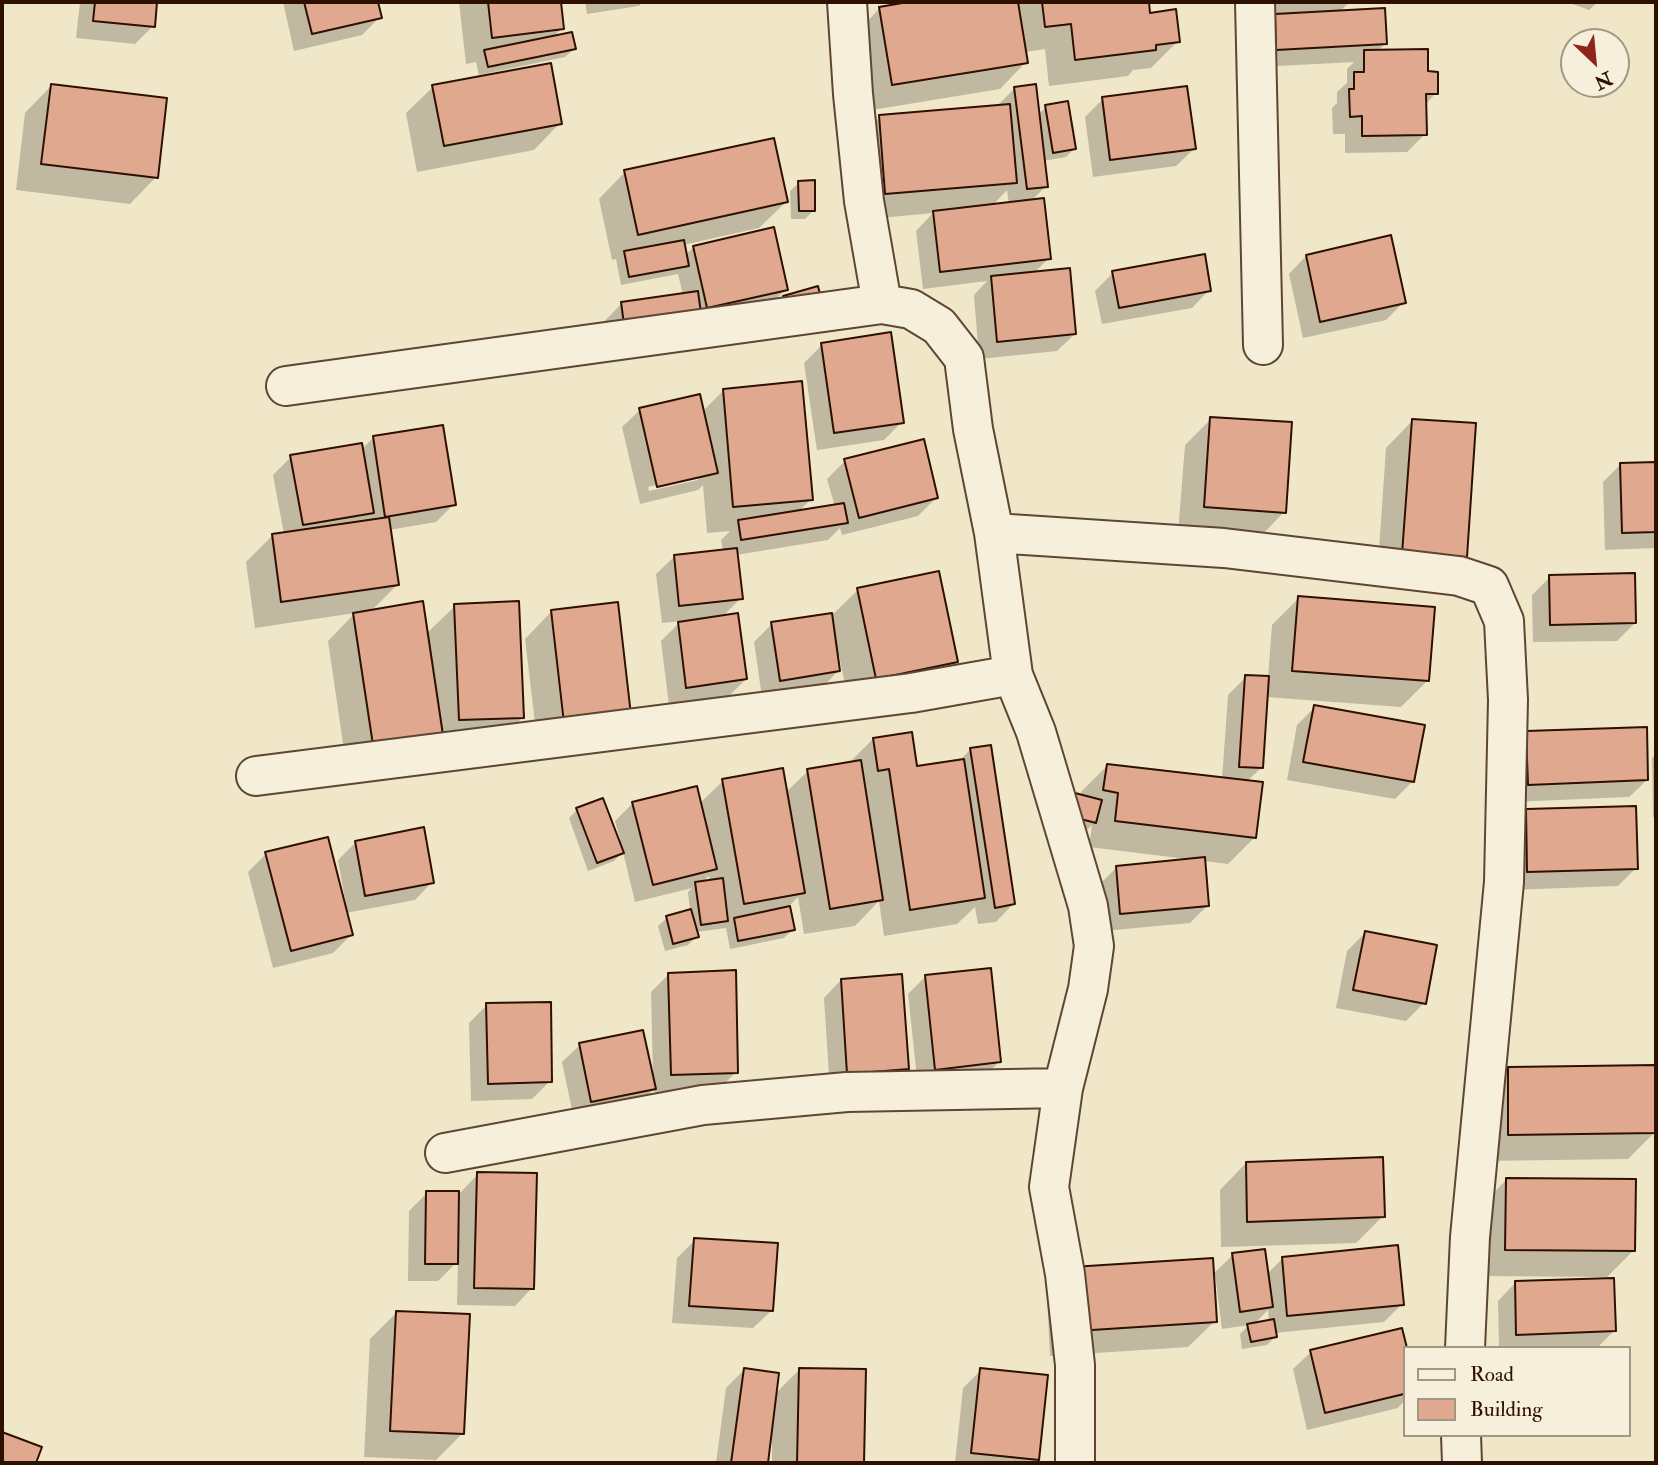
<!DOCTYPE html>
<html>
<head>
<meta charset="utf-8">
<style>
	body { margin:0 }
	#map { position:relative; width:1658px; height:1465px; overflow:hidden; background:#f0e7c9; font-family:"IM FELL Double Pica",serif }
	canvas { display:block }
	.frame { position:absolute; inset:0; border:4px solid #2e1000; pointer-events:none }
	.legend { position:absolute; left:1403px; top:1346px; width:228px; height:91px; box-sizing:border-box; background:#f5efdc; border:2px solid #a59684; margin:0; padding:9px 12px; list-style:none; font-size:21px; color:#2e1000 }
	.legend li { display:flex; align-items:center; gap:14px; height:35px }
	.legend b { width:35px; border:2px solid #a59684 }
	.north { position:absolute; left:1560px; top:28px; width:70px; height:70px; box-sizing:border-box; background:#f5efdc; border:2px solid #a59684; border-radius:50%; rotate:154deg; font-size:19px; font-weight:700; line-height:28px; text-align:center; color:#2e1000 }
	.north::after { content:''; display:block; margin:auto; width:24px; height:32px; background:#8f2418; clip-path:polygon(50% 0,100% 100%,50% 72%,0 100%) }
</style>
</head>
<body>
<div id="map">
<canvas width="1658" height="1465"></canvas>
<div class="frame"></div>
<ul class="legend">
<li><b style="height:9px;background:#f5efdc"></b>Road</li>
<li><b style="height:19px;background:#e0a88f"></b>Building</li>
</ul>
<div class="north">N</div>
</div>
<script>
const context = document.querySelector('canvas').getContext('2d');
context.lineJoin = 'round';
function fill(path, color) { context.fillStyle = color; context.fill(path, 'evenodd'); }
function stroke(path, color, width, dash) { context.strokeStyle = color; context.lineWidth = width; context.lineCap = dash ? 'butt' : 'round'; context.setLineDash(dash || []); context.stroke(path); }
fill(new Path2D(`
	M80,2H155L153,26L135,44L76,38Z
	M283,2H376L380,17L362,35L294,51Z
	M459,2H560L562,28L553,37L574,49L565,57L479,75L476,62L466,64Z
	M585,2H643L639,6L587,14Z
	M919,2H1017V4L1019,2H1147L1149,15L1178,41L1151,68L1133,70L1128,76L1049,86L1045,49L1025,52L1026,62L1000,89L866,111L854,35L880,8Z
	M1255,2H1350L1339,12L1385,44L1377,51L1426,73L1436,93L1425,105V134L1407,152L1345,153V134H1333L1332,108L1337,103V92L1347,83V69L1354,62L1259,67Z
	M1567,2H1598L1589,10Z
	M51,86L156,177L130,204L16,190L25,113Z
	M433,87L560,123L534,150L417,172L406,113Z
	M1015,88L1038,115L1046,107L1074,149L1066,157L1043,161L1046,186L1031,201L1049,258L1034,273L1075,334L1057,351L979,359L974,295L987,281L923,289L916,231L933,213L859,220L853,144L880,117L996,107ZM1007,190L1009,204L992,206Z
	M1103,99L1194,149L1176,166L1093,177L1085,117Z
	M625,172L786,202L759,228L683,245L685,255L694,247L786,289L768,307L607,348L604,322L621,304L683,295L678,274L621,285L616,259L612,260L599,199Z
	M799,183L814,210L805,219H791L790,191Z
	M1306,256L1404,302L1386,320L1303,338L1289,274Z
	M1113,273L1209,290L1192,308L1102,324L1095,291Z
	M822,345L902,422L884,440L817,450L804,363Z
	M724,390L811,499L798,512L835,507L827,479L845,461L936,498L918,516L842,535L840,528L828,540L736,555L741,598L722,617L746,679L728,697L669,705L661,641L681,621L662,623L656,574L674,557L723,551L721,540L730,531L707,533L703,485L698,490L640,504L622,427L640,410L702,412ZM698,476V480L649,491L648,487Z
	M1211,419L1284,512L1258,539L1178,533L1185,445Z
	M1412,421L1465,556L1439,583L1377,579L1386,448Z
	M373,438L454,504L436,522L389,530L397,585L370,612L426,634L455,606L523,717L496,744L347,771L328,641L355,613L255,628L246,562L272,536L284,534L273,475L291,457L362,449Z
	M1656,463V548L1605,550L1603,482L1621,464Z
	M1550,577L1635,623L1617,641L1533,642L1532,595Z
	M858,590L956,661L929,688L849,705L839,655L836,656L838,671L821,689L762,697L754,642L772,624L832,615Z
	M1299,598L1427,681L1401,707L1266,697L1261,768L1246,782L1255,837L1228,864L1204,861L1208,905L1190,923L1103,931L1099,885L1117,867L1187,859L1089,847L1092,825L1086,831L1061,824L1081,796V792L1108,765L1222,779L1228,695L1246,677L1268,678L1272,625Z
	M551,612L630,714L538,748L525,639Z
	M1315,707L1413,781L1395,799L1287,780L1297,725Z
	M1527,733L1647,780L1629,797L1511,802Z
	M873,739L916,768L959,761L971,749L1013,904L996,922L978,924L975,907L957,924L884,936L879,901L855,926L804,934L798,897L788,907L793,929L784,938L730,949L726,928L696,932L697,936L688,945L665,951L658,926L667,918L690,911L688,892L692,888L635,902L623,852L614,861L588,871L569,818L577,810L617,840L620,839L615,821L633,803L699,804L723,781L785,793L808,771L849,763ZM709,876L710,882L701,883Z
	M1656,754V817H1653L1652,758Z
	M1526,811L1636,868L1618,886L1510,890L1509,829Z
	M356,842L432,882L415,900L346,913L351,935L333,953L273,968L248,872L266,854L344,906L346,905L338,860Z
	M1365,933L1424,1003L1406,1021L1336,1008L1347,951Z
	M669,974L736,1072L718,1090L654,1092V1089L636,1106L574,1119L562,1062L580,1045L653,1076L651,992Z
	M925,977L999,1062L981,1080L918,1087L908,994Z
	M841,980L907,1068L889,1086L830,1091L824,998Z
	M487,1005L550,1081L532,1099L471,1101L469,1023Z
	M1656,1066V1082H1654L1655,1132L1628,1159L1482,1161V1096L1509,1069Z
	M1246,1163L1383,1216L1356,1243L1221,1247L1220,1190Z
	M478,1174L532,1288L515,1306L457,1305L458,1261L438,1281H408L409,1211L427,1193H460Z
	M1506,1180L1634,1250L1607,1277L1479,1276L1480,1207Z
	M695,1240L771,1311L753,1328L672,1323L677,1258Z
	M1233,1255L1267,1274L1283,1258L1402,1304L1384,1322L1275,1333L1276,1336L1267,1345L1242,1349L1240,1334L1249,1325L1222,1329L1215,1274H1213ZM1268,1310L1269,1322L1253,1325Z
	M1073,1269L1215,1321L1188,1347L1050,1356L1047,1296Z
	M1515,1283L1614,1331L1597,1348H1499L1498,1301Z
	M396,1313L463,1433L436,1460L364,1457L370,1339Z
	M1404,1348V1401L1398,1408L1307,1430L1293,1369L1311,1352Z
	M800,1369L864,1370L862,1463H772V1433H770L766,1463H716L726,1388L744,1370L775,1394Z
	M981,1370L1037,1459L1033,1463H955L963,1388Z`), '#0003');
const building = new Path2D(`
	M95,2H157L155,27L93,21Z
	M304,2H378L382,18L312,34Z
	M488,2H561L564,29L492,38Z
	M908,2H1018L1028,63L892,85L879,7Z
	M1042,2H1149L1150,13L1176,9L1180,42L1156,45V50L1075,60L1071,24L1045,27Z
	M1385,8L1387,44L1276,50L1275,14Z
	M572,32L576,49L488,67L484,50Z
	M1428,49V71L1438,72V94H1426L1427,135L1362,136V116L1350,117L1349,89H1354V72H1364V50Z
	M551,63L562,124L444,146L432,85Z
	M51,84L167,98L158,178L41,164Z
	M1036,84L1048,187L1027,189L1014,87Z
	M1187,86L1196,149L1110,160L1102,97Z
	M1068,101L1076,149L1053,153L1045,105Z
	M1010,104L1017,183L885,194L879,115Z
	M774,138L788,202L638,235L624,170Z
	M815,180V211H799L798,181Z
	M1044,198L1051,259L940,272L933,211Z
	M774,227L788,290L707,308L693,246Z
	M1391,235L1406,303L1320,322L1306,255Z
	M684,240L689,266L629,277L624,251Z
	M1205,254L1211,291L1119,308L1112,271Z
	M1070,268L1076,334L997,342L991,276Z
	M818,286L822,302L787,311L783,296Z
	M698,291L702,321L625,332L621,302Z
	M891,332L904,423L834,433L821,343Z
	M802,381L813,500L733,507L723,389Z
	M700,394L718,473L657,487L639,408Z
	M1210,417L1292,422L1286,513L1204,507Z
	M1412,419L1476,423L1467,557L1402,554Z
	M443,425L456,505L385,517L373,436Z
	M924,439L938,498L859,518L844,459Z
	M362,443L374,513L303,525L290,455Z
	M1656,462V532L1622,533L1620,463Z
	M844,503L848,523L741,540L738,520Z
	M389,517L399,585L281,602L272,534Z
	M737,548L743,599L679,606L674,555Z
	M939,571L958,662L876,679L857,588Z
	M1635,573L1636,623L1550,625L1549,575Z
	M1298,596L1435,607L1429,681L1292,671Z
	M423,601L443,735L373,745L353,613Z
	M519,601L524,718L459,720L454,604Z
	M618,602L631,715L564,723L551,610Z
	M738,613L747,679L686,688L678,622Z
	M832,613L840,671L780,681L771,622Z
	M1245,675L1269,676L1263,768L1239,767Z
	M1314,705L1425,725L1414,782L1303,762Z
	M1647,727L1648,780L1528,785L1526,731Z
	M912,732L917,766L964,759L985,898L910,910L889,769L878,771L873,738Z
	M991,745L1015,904L995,908L970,748Z
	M861,760L883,900L830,909L807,769Z
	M1107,764L1263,782L1256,838L1115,821L1118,793L1103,790Z
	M783,768L805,893L744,904L722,779Z
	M697,786L717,869L653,885L632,802Z
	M1075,793L1102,800L1096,823L1069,816Z
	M603,798L624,853L597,863L576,808Z
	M1636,806L1638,869L1527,872L1526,809Z
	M424,827L434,883L365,896L355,841Z
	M328,837L353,935L291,951L265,852Z
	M1205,857L1209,906L1120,914L1116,866Z
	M723,878L728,921L701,925L695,882Z
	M790,906L795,930L738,941L734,918Z
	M691,909L699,937L673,944L666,916Z
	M1365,931L1437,945L1426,1004L1353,990Z
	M991,968L1001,1062L935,1070L925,975Z
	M736,970L738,1073L671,1075L668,973Z
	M902,974L909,1069L847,1074L841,979Z
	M551,1002L552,1082L488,1084L486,1003Z
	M643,1030L656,1089L591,1102L579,1043Z
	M1656,1065V1133L1508,1135V1067Z
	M1383,1157L1385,1217L1247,1222L1246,1162Z
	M477,1172L537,1173L534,1289L474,1288Z
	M1506,1178L1636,1179L1635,1251L1505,1250Z
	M426,1191H459L458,1264H425Z
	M694,1238L778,1243L773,1311L689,1306Z
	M1398,1245L1404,1305L1287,1316L1282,1257Z
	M1265,1249L1273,1307L1240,1312L1232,1253Z
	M1213,1258L1217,1322L1076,1331L1072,1267Z
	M1614,1278L1616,1331L1516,1335L1515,1281Z
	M396,1311L470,1314L464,1434L390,1431Z
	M1274,1319L1277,1337L1251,1342L1247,1324Z
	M1402,1328L1407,1348H1404V1394L1325,1413L1310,1350Z
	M744,1368L779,1373L768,1463H731Z
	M799,1368L866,1369L864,1463H797Z
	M980,1368L1048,1375L1039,1460L971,1453Z
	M2,1432L42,1447L36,1463H2Z`);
fill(building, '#e0a88f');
stroke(building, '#2e1000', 2);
const street = new Path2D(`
	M847,2L853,94L864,201L882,304L911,309L939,326L964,358L973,429L994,533L1013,675L1036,732L1088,906L1094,946L1088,989L1063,1088L1049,1187L1065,1274L1075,1365V1463
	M1255,2L1263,345
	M286,386L882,304
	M994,533L1224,548L1459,576L1489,586L1504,621L1508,700L1504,882L1470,1237L1465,1348
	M256,776L911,693L1013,675
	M445,1153L703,1105L847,1092L1063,1088
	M1461,1435L1462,1463`);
stroke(street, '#5e4632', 42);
stroke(street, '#f5efdc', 38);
</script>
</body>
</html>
